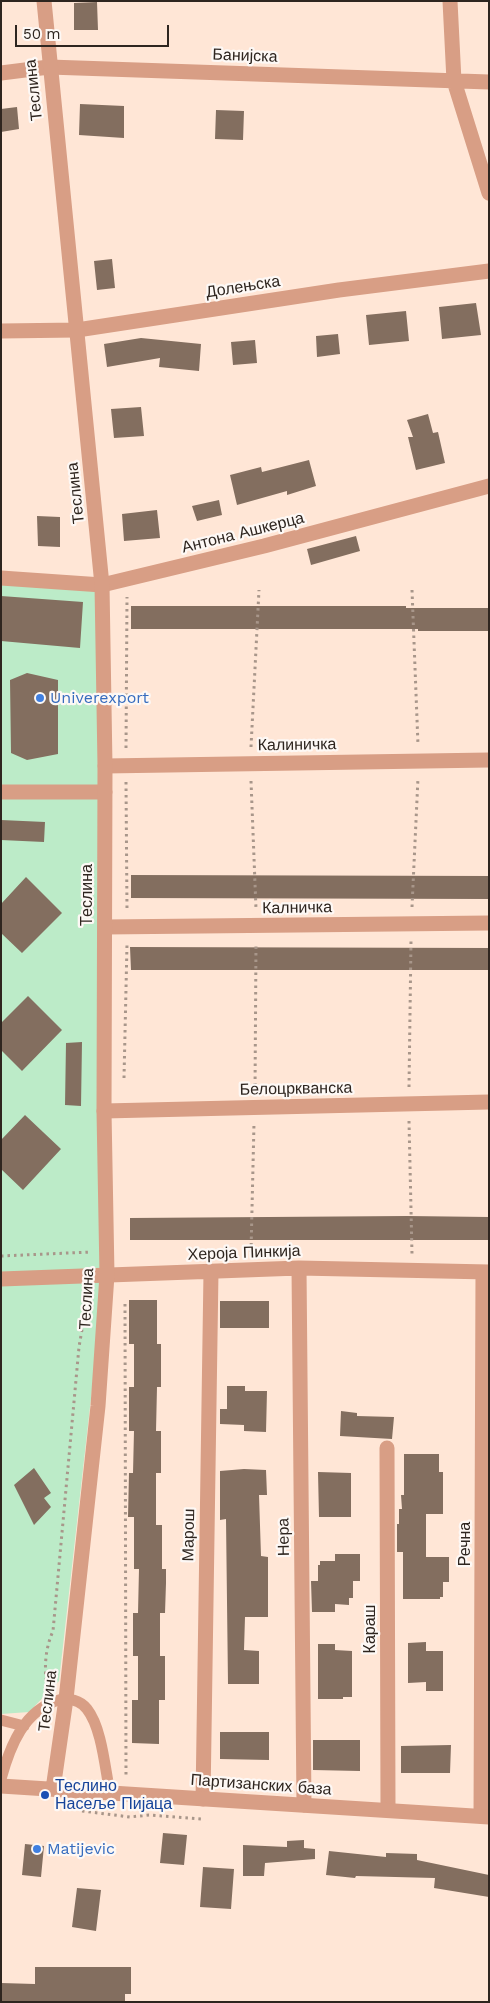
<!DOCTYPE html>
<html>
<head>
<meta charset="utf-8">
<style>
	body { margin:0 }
	#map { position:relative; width:490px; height:2003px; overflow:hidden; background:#ffe6d6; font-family:"Work Sans",sans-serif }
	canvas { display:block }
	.frame { position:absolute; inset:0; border:2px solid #2e251f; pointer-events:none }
	.scale { position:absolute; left:15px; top:25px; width:154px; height:22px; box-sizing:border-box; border:2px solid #2e251f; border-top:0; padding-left:6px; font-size:15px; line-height:18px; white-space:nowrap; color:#2e251f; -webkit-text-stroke:4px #fdf8f5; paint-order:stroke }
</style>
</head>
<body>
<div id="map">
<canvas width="490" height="2003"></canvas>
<div class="frame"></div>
<div class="scale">50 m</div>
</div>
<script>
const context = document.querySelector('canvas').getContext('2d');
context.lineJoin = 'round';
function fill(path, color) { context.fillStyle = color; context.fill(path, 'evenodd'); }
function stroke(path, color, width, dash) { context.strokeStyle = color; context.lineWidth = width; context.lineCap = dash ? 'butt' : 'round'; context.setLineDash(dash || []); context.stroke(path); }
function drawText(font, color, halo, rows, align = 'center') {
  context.font = font + ' "Work Sans",sans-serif'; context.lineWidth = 4.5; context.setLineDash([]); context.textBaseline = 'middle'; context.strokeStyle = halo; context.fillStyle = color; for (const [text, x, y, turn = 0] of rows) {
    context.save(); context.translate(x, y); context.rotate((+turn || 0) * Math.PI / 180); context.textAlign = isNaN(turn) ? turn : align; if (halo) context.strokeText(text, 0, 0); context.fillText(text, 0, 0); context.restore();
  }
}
fill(new Path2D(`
	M1,581L98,588L102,1264L96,1354L59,1681L29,1712L1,1714Z`), '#bcebc8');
fill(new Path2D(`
	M97,2L98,30H74V3Z
	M80,104L124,106V138L79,135Z
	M17,107L19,129L1,132V109Z
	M216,110L244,111L243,140L215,139Z
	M112,259L115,288L97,290L94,261Z
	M476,303L481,335L442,339L439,307Z
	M406,311L409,341L369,345L366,315Z
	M338,334L340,354L317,357L316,336Z
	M141,338L201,344L199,371L159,367L160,358L107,367L104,344Z
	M255,340L257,363L233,365L231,342Z
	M141,407L144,436L114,438L111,409Z
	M428,414L433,433L438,432L445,463L416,470L408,437H413L407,420Z
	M309,460L316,486L287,495V491L237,505L230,475L261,467L262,472Z
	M219,500L222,515L197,521L192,506Z
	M157,510L160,538L124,541L122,514Z
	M37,516L60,517V547L38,546Z
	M356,536L360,551L311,565L307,549Z
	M1,596L83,602L80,648L1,641Z
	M131,606H406V608H489V631H418V629H131Z
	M27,673L58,680V754L27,760L11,753L10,680Z
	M1,820L45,822L44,842L1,840Z
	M131,875L489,876V899L131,898Z
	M26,877L62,913L22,953L1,933V904Z
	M130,947L489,948V970H131Z
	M28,996L62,1030L22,1071L1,1050V1023Z
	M82,1042L81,1106L65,1105L66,1043Z
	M25,1115L61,1149L23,1190L1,1169V1140Z
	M407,1216L489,1217V1240H130V1218Z
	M129,1300H157V1344H161V1387H157L156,1431H161V1473H156V1525H162V1569H166V1583L165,1613H160V1656H165V1700H159V1744L132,1743V1700H138V1656H133V1613H138L139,1569H134V1517H128L129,1473H133L134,1431H129V1387H134V1344H129Z
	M220,1301H269V1328H220Z
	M227,1386H245V1391H267L266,1432L244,1431V1425L220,1424V1409H227Z
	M341,1411L357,1413V1416L394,1417L392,1439L340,1436Z
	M404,1454H439V1472H443V1514H426V1557H449V1582H443V1597H440V1599H403V1552H397V1524H399V1509H402L401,1495H404Z
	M34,1468L51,1493L44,1498L51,1507L34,1525L14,1485Z
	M244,1469L266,1470L267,1495H259L261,1556L268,1557V1617H245L244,1650L259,1651V1684H228L226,1519L220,1520V1471Z
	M318,1472L351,1473V1517H319Z
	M335,1554H360V1581H353V1598H349V1605L335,1604V1612H312L311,1581H318V1565H320V1561H335Z
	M426,1642V1651H443V1691H426V1682L408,1683V1643Z
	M318,1644H335V1650L352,1651V1697H343V1699H318Z
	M220,1732H269V1760L220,1759Z
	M313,1740H360V1771L313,1770Z
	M451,1745L450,1773H401V1746Z
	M163,1833L187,1835L184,1865L160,1863Z
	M304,1840V1848L315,1849V1859L265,1863L264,1876H243V1845L287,1847V1841Z
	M25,1844L44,1846L41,1877L22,1875Z
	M329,1851L386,1857V1853L417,1854V1860L489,1875V1897L434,1888L435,1878L356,1876L355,1878L326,1875Z
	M203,1867L234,1869L231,1909L200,1907Z
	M77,1888L101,1890L96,1931L72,1927Z
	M35,1967H131V1994H125V2002H1V1983L35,1984Z`), '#836e5f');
stroke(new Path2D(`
	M412,590L418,745
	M251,747L259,590
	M126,748L127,597
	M251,781L256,909
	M126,782L127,911
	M412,907L418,778
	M124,1078L127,944
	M409,1087L411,941
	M255,1092L256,943
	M409,1121L412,1254
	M251,1252L254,1123
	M1,1256L91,1252
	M125,1304L126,1778
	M47,1687C44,1668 45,1649 53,1631L79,1347L85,1312
	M82,1811L130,1817L149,1815L201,1819`), '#a8968a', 3, [2.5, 4]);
stroke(new Path2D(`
	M1,1720L24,1726
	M1,1779C10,1746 24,1710 59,1700C69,1698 80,1700 87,1709C102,1728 105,1769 110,1793`), '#d89e85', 11);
stroke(new Path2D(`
	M450,1L454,81L489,193
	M1,73L49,67L489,82
	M1,331L77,330L339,290L489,271
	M1,578L102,585L264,546L489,486
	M105,766L489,760
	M1,792H105
	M105,927L489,923
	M104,1111L489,1102
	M299,1268L304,1805
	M1,1279L299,1268L489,1272
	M387,1448L388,1810
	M203,1799L211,1272
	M481,1816L483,1272`), '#d89e85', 15);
stroke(new Path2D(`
	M44,1L102,585L105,766L104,1111L107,1275L98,1406L66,1699L53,1789
	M1,1786L489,1817`), '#d89e85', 15);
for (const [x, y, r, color] of [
	[40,698,5,"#3f7fe0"],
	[45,1795,5,"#1a4fb4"],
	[37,1849,5,"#3f7fe0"]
]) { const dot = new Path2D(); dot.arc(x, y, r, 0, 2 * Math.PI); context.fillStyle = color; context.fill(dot); stroke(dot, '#fdf8f5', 2); }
drawText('16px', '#2e251f', '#fdf8f5', [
	["Банијска",245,56,2],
	["Теслина",34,90,-96],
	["Долењска",243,287,-9],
	["Теслина",76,493,-96],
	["Антона Ашкерца",243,533,-14],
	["Калиничка",297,745,-1],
	["Теслина",87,895,-90],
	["Калничка",297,908,-1],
	["Белоцркванска",296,1089,-1],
	["Хероја Пинкија",244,1253,-2],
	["Теслина",87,1299,-87],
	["Марош",189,1535,-89],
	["Нера",284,1537,-91],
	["Речна",465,1544,-90],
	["Караш",370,1629,-90],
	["Теслина",48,1701,-83],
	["Партизанских база",261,1785,4]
]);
drawText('16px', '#366cbe', '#fdf8f5', [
	["Univerexport",50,698],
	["Matijevic",47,1849]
], 'left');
drawText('16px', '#164399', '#fdf8f5', [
	["Теслино",55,1786],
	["Насеље Пијаца",55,1804]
], 'left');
</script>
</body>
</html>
